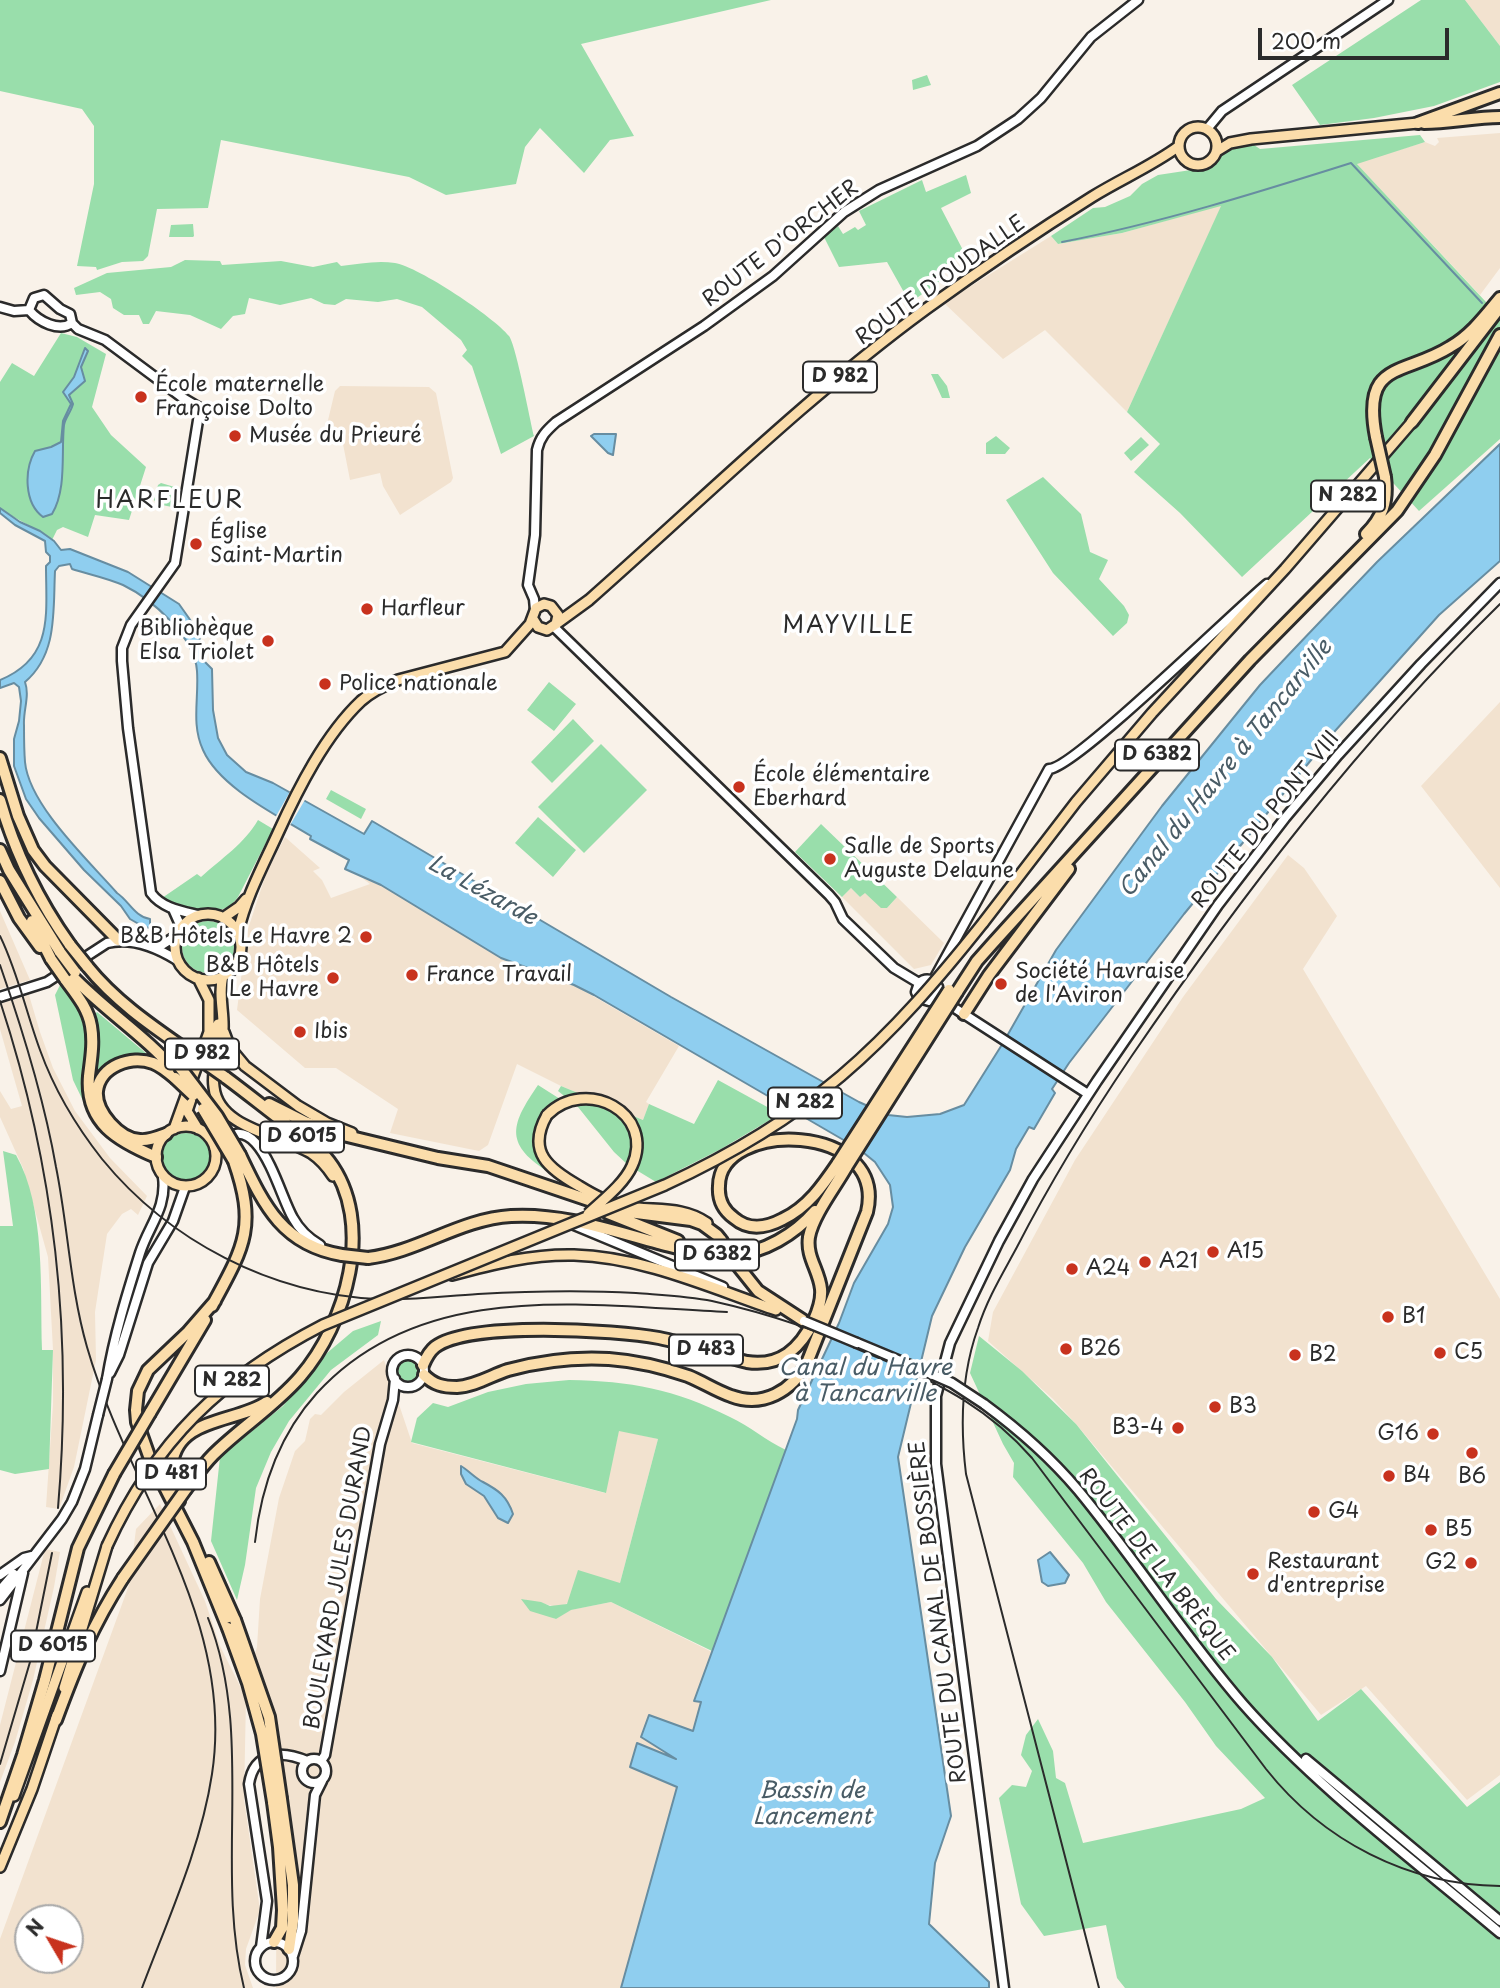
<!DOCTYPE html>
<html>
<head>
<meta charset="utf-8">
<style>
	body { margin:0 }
	#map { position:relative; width:1500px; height:1988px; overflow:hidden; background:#f9f2e9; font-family:"Playpen Sans",sans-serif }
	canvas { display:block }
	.north { position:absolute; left:14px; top:1904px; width:70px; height:70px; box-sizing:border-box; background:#fff; border:2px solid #aaa; border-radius:50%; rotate:309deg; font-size:19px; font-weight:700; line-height:28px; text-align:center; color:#2b2b2b }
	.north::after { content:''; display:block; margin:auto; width:24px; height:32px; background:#c8321e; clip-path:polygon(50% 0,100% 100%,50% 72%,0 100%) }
	.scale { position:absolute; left:1258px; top:28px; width:191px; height:32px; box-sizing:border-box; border:4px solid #2b2b2b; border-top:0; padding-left:9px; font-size:21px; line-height:24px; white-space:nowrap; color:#2b2b2b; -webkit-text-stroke:5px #fff; paint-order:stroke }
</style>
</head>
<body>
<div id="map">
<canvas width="1500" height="1988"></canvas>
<div class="north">N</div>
<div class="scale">200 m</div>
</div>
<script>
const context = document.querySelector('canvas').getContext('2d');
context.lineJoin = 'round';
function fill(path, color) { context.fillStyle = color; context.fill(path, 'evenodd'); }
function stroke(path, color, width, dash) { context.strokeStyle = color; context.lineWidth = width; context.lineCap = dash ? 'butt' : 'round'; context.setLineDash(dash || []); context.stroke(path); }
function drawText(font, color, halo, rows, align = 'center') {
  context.font = font + ' "Playpen Sans",sans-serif'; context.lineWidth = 7; context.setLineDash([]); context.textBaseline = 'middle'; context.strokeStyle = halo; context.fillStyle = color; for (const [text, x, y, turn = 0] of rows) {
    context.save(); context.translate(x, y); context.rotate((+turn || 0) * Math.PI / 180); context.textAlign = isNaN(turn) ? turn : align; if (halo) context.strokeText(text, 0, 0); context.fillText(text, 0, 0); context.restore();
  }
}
fill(new Path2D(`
	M1465,0H1500V46Z
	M1500,133V268L1480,295L1356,163L1425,142L1435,146L1439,142L1437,138Z
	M1222,205L1127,412L1045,330L1003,359L944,303L1051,236L1058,244L1122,233Z
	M340,386L429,387L436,393L453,478L451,482L400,515L383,486L380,473L350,480L343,444L323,441L335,391Z
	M1500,702V888L1421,786Z
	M285,837L320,868L313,871L322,880L331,898L370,884L362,878L381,885L501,958L574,985L679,1046L646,1102L649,1104L643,1120L561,1086L517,1064L488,1145L479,1151L390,1133L398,1109L336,1068H305L237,1010L247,932L267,871Z
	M1288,855L1304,868L1337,916L1303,969L1500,1299V1775L1467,1800L1366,1686L1321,1715L1076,1424L1053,1399L988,1341L993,1312L1075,1160L1183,997Z
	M851,888L860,897L865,892L887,908L897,897L944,943L931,965L914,969L842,897Z
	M0,911L30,980L0,989Z
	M29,995L40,1032L53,1068L75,1111L110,1158L147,1196L138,1215L131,1209L122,1214L107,1234L95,1312L96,1360L74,1467L59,1509L46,1507L53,1404V1350L48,1257L23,1168L0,1117V1091L11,1109L22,1106L0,1029V1004Z
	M384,1360L412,1443L605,1493L619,1430L658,1439L620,1583L558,1607L522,1599L555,1619L570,1610L611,1602L712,1652L694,1700L701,1702L693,1732L641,1737L682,1762L630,1767L677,1786L621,1988H276L277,1802L245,1687L257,1647L260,1599L279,1498L295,1451L305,1441L310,1419L315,1414L321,1415L344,1392Z
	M160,1504L205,1601L220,1646L246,1698L244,1799L260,1910L246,1949L245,1965L253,1988H0V1939L129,1585L136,1529ZM28,1918H70V1960H28Z
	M45,1549L60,1552L54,1587L33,1680L15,1742L0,1782V1725Z`), '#f2e2cf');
fill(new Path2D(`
	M0,0H771L581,44L634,136L610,140L584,173L540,128L525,147L516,184L446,195L409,177L221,140L208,208L157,209L148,256L143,261L122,262L97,270L96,267L77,266L94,184V126L82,109L0,91Z
	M1421,0H1465L1500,46V82L1434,106L1374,118L1320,125L1292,85Z
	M927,75L931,85L913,90L912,80Z
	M1420,135L1425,142L1357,164L1500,317V439L1419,511L1370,458L1242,577L1180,513L1134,472L1160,444L1127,412L1221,206L1122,233L1058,244L1051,236L1093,208L1105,207L1130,196L1142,184L1158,175L1204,168L1229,150L1241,147L1254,145L1260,149Z
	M966,175L971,193L941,208L965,254L943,266L945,270L941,273L944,278L910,303L887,262L839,267L824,237L838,226L843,234L855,227L858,230L866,225L859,211L922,180L926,192Z
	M193,224L194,236L193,237H169L171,225Z
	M185,260L220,261L222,265L281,261L313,267L337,262L341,266C359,264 377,260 395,263C419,267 494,317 509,336C516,345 530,420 534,436L501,454L472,366L462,356L467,350L461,340L422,307L397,299L378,302L346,299L335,305L324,304L311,298L280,305L249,298L245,314L233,316L221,329L190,315L156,311L149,324H143L139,315H124L113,308L111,299L100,292L76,295L74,288L107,273L171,267Z
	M61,333L77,337L106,354L92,407L111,435L146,467L129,520L95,515L88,537L63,527L57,530L52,540C36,528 17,520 0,508V382L12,363L34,376Z
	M931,374H938L947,386L950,398H942Z
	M996,436L1010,448L1005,454H986V443Z
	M1141,437L1149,445L1131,461L1124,453Z
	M1043,477L1081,514L1090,552L1108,560L1099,579L1124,606L1129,615L1127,623L1113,636L1053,573L1006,500Z
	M161,483L178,488L172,507L157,504L154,500L158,485Z
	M549,682L576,704L554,731L527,710Z
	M573,719L594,741L552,783L531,762Z
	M601,744L647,790L584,853L538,807Z
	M331,790L366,809L361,819L326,799Z
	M538,817L576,850L553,877L515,843Z
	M258,820L273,829L238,897C222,921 185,911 163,900L162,898L197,874L201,877C221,859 245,843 258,820Z
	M821,824L897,897L887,908H881L865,893L860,897L851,888L842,897L795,852Z
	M182 947a26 26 0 1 1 52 0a26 26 0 1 1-52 0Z
	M62,981L80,1011L86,1032L87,1052L82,1085L86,1107L73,1080L55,995Z
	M97,1012L153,1059L141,1057L96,1082L93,1081L97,1048L94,1015Z
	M718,1080L780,1114L721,1149L656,1182L628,1165L614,1152L578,1107L558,1091L561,1086L643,1120L649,1104L694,1124Z
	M538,1085L560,1099C535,1121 523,1142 547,1171C503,1143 512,1123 538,1085Z
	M162 1157a24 24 0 1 1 48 0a24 24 0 1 1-48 0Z
	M3,1151L16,1155C46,1208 40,1289 42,1350H53L49,1469L15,1474L0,1470V1226H13Z
	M381,1321L378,1335L331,1370L289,1421L271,1452L256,1488L245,1565L237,1600L211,1541L220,1457L283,1406L327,1353L353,1331Z
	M979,1336L1022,1371L1076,1424L1216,1599L1272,1657L1318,1721L1361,1689L1467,1807L1500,1782V1988H1125L1117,1978L1106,1925L1044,1936L1021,1904L999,1798L1012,1785L1026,1787L1032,1771L1021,1755L1026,1735L1038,1719L1053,1751L1056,1778L1065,1783L1083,1843L1241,1809L1265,1798L1216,1746L1185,1702L1106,1602L1083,1563L1013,1477L1014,1463L1003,1444L970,1373Z
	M398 1371a10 10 0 1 1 20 0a10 10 0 1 1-20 0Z
	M569,1380C631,1381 674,1389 730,1417C750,1426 766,1441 786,1450L712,1651L611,1602L571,1610L556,1619L530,1611L521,1599L541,1602L550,1606L567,1604L578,1570L620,1583L658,1439L619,1431L606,1493L411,1442L417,1418L433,1403L448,1407L488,1392L526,1384Z`), '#99deab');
const water = new Path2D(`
	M85,348L88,351L81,367L85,381L69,395L73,404C71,412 65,418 64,425C61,453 67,489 52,514L43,517C24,503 24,470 35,451L51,447L61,442L63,421L71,404L63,392L74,377Z
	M594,434H616L613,455L608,453L591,436Z
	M1500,444V561L1439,615L1335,731L1184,914L1069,1063L1052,1089L1055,1093L1034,1129L1029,1127L1016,1149L1010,1170L965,1247L932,1316L898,1457L951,1816L935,1863L929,1924L989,1982V1988H621L677,1787L630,1767L637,1743L676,1759L641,1737L649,1715L693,1731L701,1702L694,1701L797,1419L798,1410L839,1323L854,1283L888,1224L893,1207L890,1185L875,1162L859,1149L594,995L574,985L501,958L381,885L345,869L349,860L310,839L311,836C277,815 220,788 203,750C191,724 199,699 197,671C195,637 152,599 123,585C107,578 88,574 72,569L70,564L59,566L55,571C53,610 58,654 25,682C30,696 23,711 24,725C24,737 24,750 25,762C29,805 88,860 117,893C129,901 135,917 150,919V928L144,927L130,919L121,906L84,870L39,818L26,799L14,766V739L19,721L21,701L19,687L14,683L0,688V680C54,658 46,614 46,566L50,562V556L46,552L45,541L15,525L0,513V508L20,522L40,531L54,541L61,550L70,549L128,572L179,604L198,631L204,661L212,669L213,710L218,738L227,755L246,772L273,783L364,834L372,821L671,997L859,1102L888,1115L907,1117L940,1114L964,1105L1003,1043L1056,950L1162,806L1260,685L1295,648L1377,562Z
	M461,1466C468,1470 475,1478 483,1482C498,1490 507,1496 513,1514L508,1523L498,1518L484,1496L466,1484L461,1474Z
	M1050,1552L1069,1575L1065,1583L1048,1586L1042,1582L1038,1560Z`);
fill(water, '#8fceef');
stroke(water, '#678da1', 2);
fill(new Path2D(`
	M291,790L306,798L289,827L275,818Z`), '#f9f2e9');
stroke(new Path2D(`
	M1062,242C1160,223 1256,193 1351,163L1482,303`), '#678da1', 2);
const secondary = new Path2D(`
	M1207,129L1222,111L1388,0
	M0,307L14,311L29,310
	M29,310L34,298L44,295L60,309L70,314L72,323
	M29,310C39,322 59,332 72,323
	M72,323L78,329L105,340L183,398L200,408L175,563L131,625L122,648V661L128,728L151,893C162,908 181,911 198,915
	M535,610L534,599L528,585L535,535L537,450C540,437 546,431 556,422L704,326L773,276L844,212L879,190L977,146L1018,119L1041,98L1091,37L1138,0
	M554,627L829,895L835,902L843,919L894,968L919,983
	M173,909L181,927
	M152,947L162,945L176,936
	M933,981L1049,769C1074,769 1234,611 1267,584
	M919,983L916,992L919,998L929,1001L936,996
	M919,983C926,977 934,979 938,987L936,996
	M936,996L1088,1094
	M0,997L47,982L107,943C131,937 156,947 177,960
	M215,1149C257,1097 278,1193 293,1218C299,1229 308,1238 320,1245
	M574,1225L723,1287
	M857,1343L929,1373
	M392 1371a16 16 0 1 1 32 0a16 16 0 1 1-32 0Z
	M110,1373L119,1355L148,1263L173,1221L185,1187
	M107,1379C114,1336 127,1294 140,1253C149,1225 167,1208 163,1177
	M984,1404C1018,1429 1051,1458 1078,1490C1135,1559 1184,1636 1243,1704C1316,1787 1415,1861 1500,1933
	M0,1575L24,1558L32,1556
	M0,1590L14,1574
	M0,1600L62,1519L72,1502L85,1469L98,1415
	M0,1671L23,1573
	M302 1771a12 12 0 1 1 24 0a12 12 0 1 1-24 0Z
	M1306,1759L1500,1921
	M321,1761L325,1755L380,1444L393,1400L395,1379
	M255 1961a19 19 0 1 1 38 0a19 19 0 1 1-38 0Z
	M261,1947L267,1901L249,1784C254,1751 282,1750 307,1761
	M293,1956L301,1931L315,1795L322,1781
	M1004,1988L936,1464V1396L950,1343L999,1241L1033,1179L1097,1081L1218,905L1285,818L1338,755L1421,664L1500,583`);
const primary = new Path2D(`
	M1179 146a19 19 0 1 1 38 0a19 19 0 1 1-38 0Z
	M1217,151L1230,143L1251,139L1418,123
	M556,624L589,600C700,502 806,397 926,309C980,270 1036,232 1092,197C1121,179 1152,166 1179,146
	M175 947a33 33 0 1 1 66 0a33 33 0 1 1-66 0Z
	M223,918L239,907L246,899
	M983,923L1076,802L1152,713L1285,569L1412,422
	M238,932C246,897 263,866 278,833C298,789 325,735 361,701C371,692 385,685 398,680L505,652L530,624L536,608L544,604L551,606L558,615L556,624L547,630L538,627L533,619
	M223,976C218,994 224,1012 223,1029C222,1049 211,1068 214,1087C218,1129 281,1135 311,1153C320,1159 327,1167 333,1176
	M224,1032L230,1048L245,1066L298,1106L327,1123L352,1133
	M209,1053L218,1024
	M192,1096L187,1111L198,1129
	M547,1115C526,1152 549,1169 579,1186C592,1194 609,1203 623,1206C652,1212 682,1205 707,1223
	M156 1156a30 30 0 1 1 60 0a30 30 0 1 1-60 0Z
	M174,1129L209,1032V1000L198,978
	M452,1275C492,1264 532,1254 574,1255C644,1257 711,1288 776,1310
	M64,1688L107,1546
	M14,1796L87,1592
	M0,1867L32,1789L57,1715`);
const highway = new Path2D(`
	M1418,123L1500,93
	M1424,123C1450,123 1474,117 1500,117
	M1412,422L1498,310
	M1376,437C1361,360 1404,376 1450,347C1471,335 1485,316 1500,298
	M1366,534C1383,517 1388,501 1385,477
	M0,758L18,816L33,850L45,866L118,940
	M0,800C15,853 38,900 70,945
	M0,850L9,870L60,952
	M0,881L19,918L40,947
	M32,921L51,959
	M87,966C115,1001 152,1026 188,1051
	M71,975C104,1010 146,1036 177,1073
	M65,979C76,994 88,1008 91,1026C94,1043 91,1059 89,1076C85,1123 118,1141 156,1157
	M957,992L977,961L993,943L1250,660L1397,511L1435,455L1500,335
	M964,1014L989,975L1069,869
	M269,1104L305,1122L339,1134L438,1158L488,1166L621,1211L691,1220L702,1224L717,1235L721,1240
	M166,1134C158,1137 149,1141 140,1140C120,1139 95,1112 97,1091C100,1066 131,1055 153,1063C161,1066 168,1072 175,1078
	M240,1155C264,1205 282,1245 342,1255
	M608,1213L678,1241
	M368,1258C418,1252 460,1219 511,1216C561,1213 610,1230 658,1243C682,1249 707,1257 732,1255C764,1253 795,1234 815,1211
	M734,1261L758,1291L804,1321
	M215,1301L188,1332L148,1370L138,1391L136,1410L137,1422L149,1456L193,1542L228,1628
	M212,1306C244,1247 257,1227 234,1161
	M423,1365C426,1358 430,1351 435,1347C469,1321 616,1330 659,1338C689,1344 717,1355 747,1362C780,1367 800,1349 814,1320C818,1311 822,1299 821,1289C819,1270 806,1257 809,1237C813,1215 836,1186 847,1166
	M424,1375C434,1385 443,1387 457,1387C475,1386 492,1375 508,1370C541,1361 575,1357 609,1359C636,1361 662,1367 688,1376C703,1382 716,1391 731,1396C763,1408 792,1391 807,1363L867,1212C888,1122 719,1119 719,1186C718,1199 723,1210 734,1218C749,1231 766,1228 783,1219C808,1207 823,1185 838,1163
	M150,1413L205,1320
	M186,1489C195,1477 203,1465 213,1455C240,1428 274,1407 300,1377C346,1324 376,1223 329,1161C319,1148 305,1139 293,1129C270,1112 248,1094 225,1077
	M179,1501C173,1489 170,1477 172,1464C178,1417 236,1423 267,1402
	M209,1562L235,1620
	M56,1720C76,1666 92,1626 123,1578
	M281,1799L293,1885V1921L289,1949
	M273,1802L279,1847L283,1910L282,1928L274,1942
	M0,1822L23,1755L45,1680L78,1548L114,1474`);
stroke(secondary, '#2b2b2b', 13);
stroke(primary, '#2b2b2b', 14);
stroke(highway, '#2b2b2b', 16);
stroke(secondary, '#fff', 8);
stroke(primary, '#fbddab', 9);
stroke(highway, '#fbddab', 10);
stroke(new Path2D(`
	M0,936C18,973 26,1012 40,1050C54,1089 76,1126 102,1159C169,1241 271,1294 377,1299C411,1301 444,1296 478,1294C530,1291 584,1290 636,1293C661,1295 688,1296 712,1301C771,1314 831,1335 886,1360C943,1386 989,1409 1032,1458L1266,1769C1323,1841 1408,1885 1500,1886
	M0,965C23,1031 44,1098 56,1167C68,1226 70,1288 87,1347C128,1490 236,1618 212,1774C201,1847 168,1919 142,1988
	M0,1001C55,1168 73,1333 58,1508
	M255,1542C261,1487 280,1434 317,1393C423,1277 588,1306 727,1312
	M208,1618C255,1736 214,1867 244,1988
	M0,1764L30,1662L52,1553
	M1099,1988L966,1474C960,1425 961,1375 978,1328C987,1299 1003,1273 1017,1247C1051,1181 1089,1119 1131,1057C1241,896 1360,741 1500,604`), '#2b2b2b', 2);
const secondaryBridge = new Path2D(`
	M804,1321L857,1343
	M929,1373L952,1383L984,1404
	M98,1415L107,1379`);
const primaryBridge = new Path2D(`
	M547,1115C586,1076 656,1113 632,1166C624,1184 603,1200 588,1214
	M107,1546C155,1441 222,1377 323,1325L665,1185C728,1156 788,1121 841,1076C894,1031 940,977 983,923`);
const highwayBridge = new Path2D(`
	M1376,437L1385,477
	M70,945L87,966
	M60,952L75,972
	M51,959L65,979
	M188,1051L225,1077
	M179,1066L217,1116L240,1155
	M175,1078L193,1095
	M203,1109L234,1161
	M838,1163L949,990
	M847,1166L957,992
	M721,1240L734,1261
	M342,1255L368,1258
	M114,1474L150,1413
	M123,1578L186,1489
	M235,1620L269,1717L281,1799
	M228,1628L248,1683L262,1734L273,1802`);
stroke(secondaryBridge, '#2b2b2b', 13, []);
stroke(primaryBridge, '#2b2b2b', 14, []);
stroke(highwayBridge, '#2b2b2b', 16, []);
stroke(secondaryBridge, '#fff', 8);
stroke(primaryBridge, '#fbddab', 9);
stroke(highwayBridge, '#fbddab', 10);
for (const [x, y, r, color] of [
	[141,397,7,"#c8321e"],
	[235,436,7,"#c8321e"],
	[196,544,7,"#c8321e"],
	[367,609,7,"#c8321e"],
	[268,641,7,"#c8321e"],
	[325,684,7,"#c8321e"],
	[739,787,7,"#c8321e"],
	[830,859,7,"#c8321e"],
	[366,937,7,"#c8321e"],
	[412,975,7,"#c8321e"],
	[333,978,7,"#c8321e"],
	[1001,984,7,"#c8321e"],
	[300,1032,7,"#c8321e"],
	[1213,1252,7,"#c8321e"],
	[1145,1262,7,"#c8321e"],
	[1072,1269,7,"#c8321e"],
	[1388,1317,7,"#c8321e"],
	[1066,1349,7,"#c8321e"],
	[1440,1353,7,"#c8321e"],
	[1295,1355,7,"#c8321e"],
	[1215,1407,7,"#c8321e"],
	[1178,1428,7,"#c8321e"],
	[1433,1434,7,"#c8321e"],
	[1472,1453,7,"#c8321e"],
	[1389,1476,7,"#c8321e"],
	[1314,1512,7,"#c8321e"],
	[1431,1530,7,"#c8321e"],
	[1471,1563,7,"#c8321e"],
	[1253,1574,7,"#c8321e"]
]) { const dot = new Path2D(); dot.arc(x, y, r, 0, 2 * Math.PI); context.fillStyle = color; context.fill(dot); stroke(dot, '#fff', 2.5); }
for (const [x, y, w] of [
	[840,377,74],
	[1348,496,74],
	[1157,755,84],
	[202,1054,74],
	[805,1103,74],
	[302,1137,84],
	[717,1255,84],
	[706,1350,74],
	[232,1381,74],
	[171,1474,70],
	[53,1646,84]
]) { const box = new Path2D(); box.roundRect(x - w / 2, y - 15.5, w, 31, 5); context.fillStyle = '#fff'; context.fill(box); stroke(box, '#2b2b2b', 2); }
drawText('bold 19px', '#2b2b2b', null, [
	["D 982",840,377],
	["N 282",1348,496],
	["D 6382",1157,755],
	["D 982",202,1054],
	["N 282",805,1103],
	["D 6015",302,1137],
	["D 6382",717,1255],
	["D 483",706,1350],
	["N 282",232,1381],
	["D 481",171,1474],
	["D 6015",53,1646]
]);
drawText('21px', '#2b2b2b', '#fff', [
	["ROUTE D'ORCHER",781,244,-38],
	["ROUTE D'OUDALLE",941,281,-36],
	["ROUTE DU PONT VIII",1266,820,-51],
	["ROUTE DE LA BRÈQUE",1156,1565,52],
	["BOULEVARD JULES DURAND",339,1578,-80],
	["ROUTE DU CANAL DE BOSSIÈRE",939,1612,-97]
]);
drawText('21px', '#2b2b2b', '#fff', [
	["École maternelle",155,385],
	["Françoise Dolto",155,409],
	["Musée du Prieuré",249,436],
	["Église",210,532],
	["Saint-Martin",210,556],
	["Harfleur",381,609],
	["Bibliohèque",254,629,"right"],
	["Elsa Triolet",254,653,"right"],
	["Police nationale",339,684],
	["École élémentaire",753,775],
	["Eberhard",753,799],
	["Salle de Sports",844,847],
	["Auguste Delaune",844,871],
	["B&B Hôtels Le Havre 2",352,937,"right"],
	["B&B Hôtels",319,966,"right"],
	["Le Havre",319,990,"right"],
	["Société Havraise",1015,972],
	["de l'Aviron",1015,996],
	["France Travail",426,975],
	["Ibis",314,1032],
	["A15",1227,1252],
	["A21",1159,1262],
	["A24",1086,1269],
	["B1",1402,1317],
	["B26",1080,1349],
	["C5",1454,1353],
	["B2",1309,1355],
	["B3",1229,1407],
	["B3-4",1164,1428,"right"],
	["G16",1419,1434,"right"],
	["B4",1403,1476],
	["B6",1472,1477,"center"],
	["G4",1328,1512],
	["B5",1445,1530],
	["Restaurant",1267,1562],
	["d'entreprise",1267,1586],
	["G2",1457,1563,"right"]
], 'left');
context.letterSpacing = '2px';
drawText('23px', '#2b2b2b', '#fff', [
	["MAYVILLE",849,627]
]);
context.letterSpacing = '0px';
drawText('italic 23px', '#495c66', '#fff', [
	["Canal du Havre à Tancarville",1226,769,-51],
	["La Lézarde",482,891,29],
	["Canal du Havre",865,1369],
	["à Tancarville",865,1395],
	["Bassin de",812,1792],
	["Lancement",812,1818]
]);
context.letterSpacing = '2px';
drawText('24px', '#2b2b2b', '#fff', [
	["HARFLEUR",170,501]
]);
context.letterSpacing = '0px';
</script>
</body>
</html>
